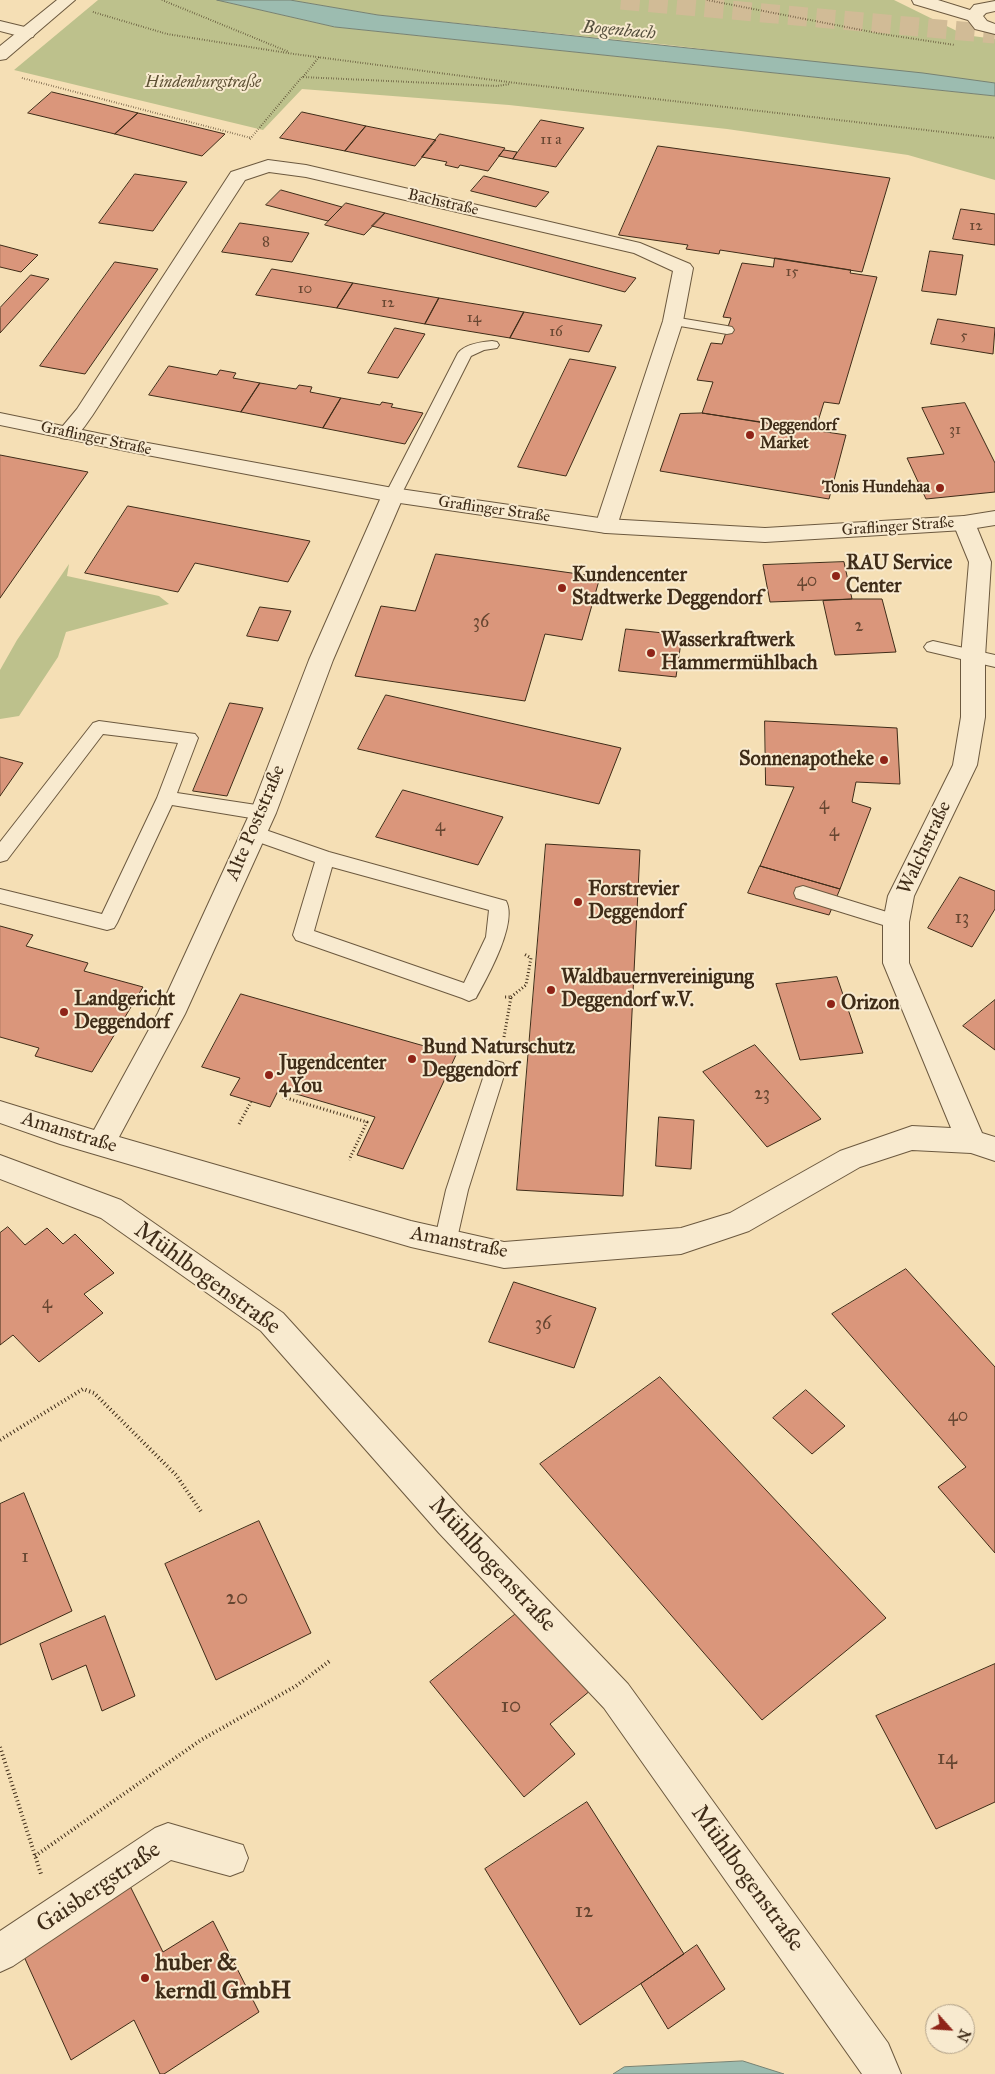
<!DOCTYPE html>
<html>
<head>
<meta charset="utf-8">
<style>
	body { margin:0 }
	#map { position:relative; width:995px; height:2074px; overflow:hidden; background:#f5dfb5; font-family:"IM FELL Great Primer",serif }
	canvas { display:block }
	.north { position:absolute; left:925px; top:2004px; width:50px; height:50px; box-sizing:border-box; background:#f8eacf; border:1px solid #ae9e86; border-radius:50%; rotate:116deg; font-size:14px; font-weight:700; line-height:20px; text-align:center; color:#3f2c18 }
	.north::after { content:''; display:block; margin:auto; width:18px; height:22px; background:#8f2418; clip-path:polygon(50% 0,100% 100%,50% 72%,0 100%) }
</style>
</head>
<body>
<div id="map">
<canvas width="995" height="2074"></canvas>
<div class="north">N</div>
</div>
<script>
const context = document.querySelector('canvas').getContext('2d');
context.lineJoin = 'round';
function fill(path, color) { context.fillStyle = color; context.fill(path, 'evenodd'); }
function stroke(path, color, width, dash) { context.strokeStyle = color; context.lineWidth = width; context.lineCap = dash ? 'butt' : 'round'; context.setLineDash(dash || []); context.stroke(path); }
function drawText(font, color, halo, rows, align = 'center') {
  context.font = font + ' "IM FELL Great Primer",serif'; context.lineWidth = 4; context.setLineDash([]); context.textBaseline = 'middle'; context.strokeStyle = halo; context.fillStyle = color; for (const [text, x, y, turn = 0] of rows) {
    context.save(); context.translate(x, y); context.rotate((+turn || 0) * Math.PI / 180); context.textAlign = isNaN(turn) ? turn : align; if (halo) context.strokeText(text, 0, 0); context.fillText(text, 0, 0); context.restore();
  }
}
fill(new Path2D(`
	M98,0H217L335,27L995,96V180L908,155L727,129L509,105L302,89L263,130L14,70Z
	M290,0H894L965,35L995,39V83L660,44L378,15Z
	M69,564L67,576L159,596L169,604L66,632L58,657L19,716L0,719V670L17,640Z`), '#bdc18c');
const water = new Path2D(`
	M217,0H290L378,15L923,73L995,83V96L335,27Z
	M743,2061L784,2074H613L624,2067Z`);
fill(water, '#9cbcb0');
stroke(water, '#778273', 1);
const building = new Path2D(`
	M52,92L94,102L138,113L115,134L28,113Z
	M302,112L366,126L345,151L280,138Z
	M138,113L184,124L225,134L202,156L115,134Z
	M541,120L584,128L556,167L513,159Z
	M366,126L436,140L415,166L345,151Z
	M440,134L505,148L488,171L460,165L458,168L445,165L447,162L422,157Z
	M658,146L890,178L862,272L720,250L719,254L686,249L688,245L619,235Z
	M504,150L517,152L513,159L499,156Z
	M135,174L187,182L153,231L99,223Z
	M484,176L549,192L536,207L471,191Z
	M281,190L342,207L328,221L266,205Z
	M346,203L385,213L364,235L325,225Z
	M961,209L995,214V245L953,239Z
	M385,213L636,278L625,292L372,226Z
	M240,223L309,233L292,262L222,252Z
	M0,245L38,255L21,272L0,267Z
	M930,251L963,255L956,295L922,291Z
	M775,258L851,270L850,273L877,277L839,404L824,402L815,431L702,413L713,382L697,380L711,343L722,344L731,318L723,317L742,263L773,267Z
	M115,262L158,269L85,374L40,366Z
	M272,269L353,283L337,308L256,295Z
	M31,275L49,279L0,333V308Z
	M353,283L439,298L425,324L337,308Z
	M439,298L524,312L510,338L425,324Z
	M524,312L602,325L589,352L510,338Z
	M938,319L995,328L993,354L931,344Z
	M395,328L425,334L398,378L368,373Z
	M570,359L616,367L566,476L518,467Z
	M169,366L217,375L220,370L236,373L233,378L260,383L241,412L149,395Z
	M260,383L296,389L299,385L312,387L310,392L341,398L323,428L241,412Z
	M341,398L380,405L382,402L393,404L391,407L423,413L405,444L323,428Z
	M965,403L995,463V492L926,499L907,458L944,454L922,408Z
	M702,413L846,435L829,499L660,471L680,414Z
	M0,455L88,472L0,598Z
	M128,506L310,541L288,582L195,563L178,592L85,573Z
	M436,554L600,577L582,640L545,634L525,701L355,676L381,606L415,611Z
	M844,562L852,599L770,602L763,565Z
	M852,599H882L896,652L835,655L823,601Z
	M260,607L291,611L278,641L247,636Z
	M626,629L682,635L676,677L619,671Z
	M386,695L621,748L599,804L358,749Z
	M230,703L263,708L227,796L193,791Z
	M765,721L897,728L900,784L856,782L852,802L871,808L840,889L760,866L794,787L766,785Z
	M0,757L23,763L0,796Z
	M403,790L503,817L478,865L376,837Z
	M546,844L640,850L623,1196L517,1190Z
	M760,866L840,889L829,915L748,893Z
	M960,877L995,891V909L972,947L928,928Z
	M0,926L33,935L26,946L88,963L84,971L143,987L92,1072L35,1056L39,1048L0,1037Z
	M837,977L863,1053L800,1060L776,984Z
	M241,994L456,1055L403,1169L357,1155L375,1117L279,1089L270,1107L230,1095L240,1078L202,1067Z
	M995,1000V1050L963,1026Z
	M755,1045L821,1119L767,1147L703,1072Z
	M659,1117L694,1120L691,1169L656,1166Z
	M8,1227L25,1245L47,1228L63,1244L75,1234L114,1273L84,1294L103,1313L39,1362L13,1335L0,1345V1233Z
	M906,1269L995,1367V1553L938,1487L966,1467L832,1314Z
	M514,1282L596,1308L574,1368L489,1342Z
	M660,1377L886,1618L762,1720L540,1464Z
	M806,1390L845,1426L812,1454L773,1418Z
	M24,1493L72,1611L0,1645V1504Z
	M259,1521L311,1633L216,1680L165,1564Z
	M522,1609L591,1690L550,1724L575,1754L524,1797L430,1682Z
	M105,1616L135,1696L102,1711L86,1665L52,1680L40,1644Z
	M995,1664V1802L936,1829L876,1716Z
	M587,1802L684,1954L580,2025L485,1869Z
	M129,1884L163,1952L213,1921L259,2012L164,2074H160L134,2020L71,2060L21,1950Z
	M697,1945L725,1989L668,2029L641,1984Z`);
fill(building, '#da967b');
stroke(building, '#3f2c18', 1);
stroke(new Path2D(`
	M621,0L995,34`), '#d1bb96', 19, [19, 9]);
const service = new Path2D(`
	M673,317L727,326L732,327L734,330L732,333L727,334L668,324L666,321L668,318Z
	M492,341L497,342L499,345L497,348L484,350L471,356L401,495L399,499H387L385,495L458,353C465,344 481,342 492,341Z
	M933,641L995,655V667L927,651L924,647L927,643Z
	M99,721L195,734L198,738L177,793L263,806L269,808L272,813L269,818L263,820L172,805L117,923L114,928L107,930L0,903V889L102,914L157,798L178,743L103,734L7,860L0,862V842L93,723Z
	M254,826L329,852L506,901C518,923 487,978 476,998L469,1001L462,998L296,940L293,935L315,862L247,838L245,833L247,828ZM332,867L489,910L486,937L464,983L314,931Z
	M803,886L903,917L906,922L903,927L896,929L796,898L794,893L796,888Z
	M496,1061L503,1063L506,1069L468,1190L456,1243L453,1249L445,1252L437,1249L434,1243L446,1190L486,1069L489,1063Z`);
const minor = new Path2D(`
	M912,0H938L970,10L974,5L995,1V11L986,13L983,16L987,21L995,24V34L975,29L968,20L914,4Z
	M0,21L33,29L35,33L33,37L27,38L0,31Z
	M268,160L306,165L640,243L690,264L693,268L683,321L617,526L614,531L606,533L598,531L595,526L663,321L673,271L634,253L306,177L269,172L245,180L92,416C83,428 77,442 61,438L57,433L77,409L231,172Z
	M393,488L401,490L404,495L333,660L276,813L185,1014L119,1137L411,1221L504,1242L681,1228L730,1213L840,1151L912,1126L951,1128L883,963V922L888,896L953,765L961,717V657L969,562L953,523L956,518L964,516L972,518L975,523L991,562L985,657V717L977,765L914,896L909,922V963L982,1133L995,1137V1161L971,1153L912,1150L860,1167L749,1231L681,1254L504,1268L411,1247L60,1144L0,1123V1101L94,1130L158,1013L250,813L309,660L382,495L385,490Z
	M0,1155L121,1200L283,1313L463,1511L628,1684L888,2043L901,2074H862L604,1708L439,1533L261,1331L101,1218L0,1179Z
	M168,1823L243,1845L248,1858L243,1871L230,1876L171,1860L13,1966L0,1972V1931L155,1828Z`);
const tertiary = new Path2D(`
	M57,0H75L6,59L0,60V46Z
	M0,413L126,439L393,488L606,519L765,528L964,516L995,511V525L964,530L765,542L606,533L393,502L126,451L0,425Z`);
stroke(service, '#6c593f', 2);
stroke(minor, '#6c593f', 2);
stroke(tertiary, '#6c593f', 2);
stroke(new Path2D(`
	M162,0L289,52
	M707,0L882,34L955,45
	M93,12L167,34L294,54L516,83L995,138
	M303,77L319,57
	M22,78L251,138
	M250,139L302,77L497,86L510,84`), '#3f2c18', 2, [0.5, 2]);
stroke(new Path2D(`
	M511,997L526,985L531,958L524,954
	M504,1037L511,997H505
	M283,1097L367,1122L349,1160
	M239,1124L251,1102`), '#3f2c18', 3, [1, 2.5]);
stroke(new Path2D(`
	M0,1440L83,1389L94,1393L176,1475L202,1513
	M0,1747L41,1874
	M35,1856L201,1740L296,1686L331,1660`), '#3f2c18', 4, [1, 3]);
fill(service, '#f8eacf');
fill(minor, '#f8eacf');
fill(tertiary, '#f8eacf');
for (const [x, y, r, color] of [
	[750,435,5,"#8f2418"],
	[940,488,5,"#8f2418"],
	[836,576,5,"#8f2418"],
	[562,588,5,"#8f2418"],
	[651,653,5,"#8f2418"],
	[884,760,5,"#8f2418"],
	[578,902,5,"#8f2418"],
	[551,990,5,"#8f2418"],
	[831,1004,5,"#8f2418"],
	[64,1012,5,"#8f2418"],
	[412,1059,5,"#8f2418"],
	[269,1075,5,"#8f2418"],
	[145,1978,5,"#8f2418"]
]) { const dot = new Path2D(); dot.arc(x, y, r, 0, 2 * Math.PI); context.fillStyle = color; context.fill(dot); stroke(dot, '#f8eacf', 2); }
drawText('15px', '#664631', null, [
	["11 a",551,140],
	["12",976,226],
	["8",266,242],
	["15",792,272],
	["10",305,289],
	["12",388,303],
	["14",474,318],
	["16",556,332],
	["5",964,336],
	["31",955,430]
]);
drawText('italic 16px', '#5e5135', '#f8eacf', [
	["Hindenburgstraße",203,83]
]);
drawText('16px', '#3f2c18', '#f8eacf', [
	["Bachstraße",443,203,13],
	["Graflinger Straße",96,439,12],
	["Graflinger Straße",494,510,8],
	["Graflinger Straße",898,527,-4]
]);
drawText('bold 16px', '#3f2c18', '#f8eacf', [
	["Deggendorf",760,426],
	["Market",760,444],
	["Tonis Hundehaa",930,488,"right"]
], 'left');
drawText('italic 18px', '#56503e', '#f8eacf', [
	["Bogenbach",619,31,5]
]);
drawText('18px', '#664631', null, [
	["40",807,582],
	["36",481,623],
	["2",859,627],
	["4",824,805],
	["4",440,827],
	["4",834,832],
	["13",962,919],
	["23",762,1095],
	["4",47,1304],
	["36",543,1325],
	["40",958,1417],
	["1",25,1558]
]);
drawText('bold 20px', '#3f2c18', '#f8eacf', [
	["RAU Service",846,564],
	["Center",846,587],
	["Kundencenter",572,576],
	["Stadtwerke Deggendorf",572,599],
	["Wasserkraftwerk",661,641],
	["Hammermühlbach",661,664],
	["Sonnenapotheke",874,760,"right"],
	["Forstrevier",588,890],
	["Deggendorf",588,913],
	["Waldbauernvereinigung",561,978],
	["Deggendorf w.V.",561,1001],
	["Landgericht",74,1000],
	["Deggendorf",74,1023],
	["Orizon",841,1004],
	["Bund Naturschutz",422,1048],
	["Deggendorf",422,1071],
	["Jugendcenter",279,1064],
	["4You",279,1087]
], 'left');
drawText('20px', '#3f2c18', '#f8eacf', [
	["Alte Poststraße",256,823,-67],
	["Walchstraße",925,848,-65],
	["Amanstraße",69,1133,17],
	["Amanstraße",459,1243,11]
]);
drawText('21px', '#664631', null, [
	["20",237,1599],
	["10",511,1707],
	["14",947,1759],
	["12",584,1912]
]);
drawText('24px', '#3f2c18', '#f8eacf', [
	["Mühlbogenstraße",207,1279,36],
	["Mühlbogenstraße",492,1565,47],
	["Mühlbogenstraße",747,1879,54],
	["Gaisbergstraße",99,1888,-34]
]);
drawText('bold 24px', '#3f2c18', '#f8eacf', [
	["huber &",155,1964],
	["kerndl GmbH",155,1992]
], 'left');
</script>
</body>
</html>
